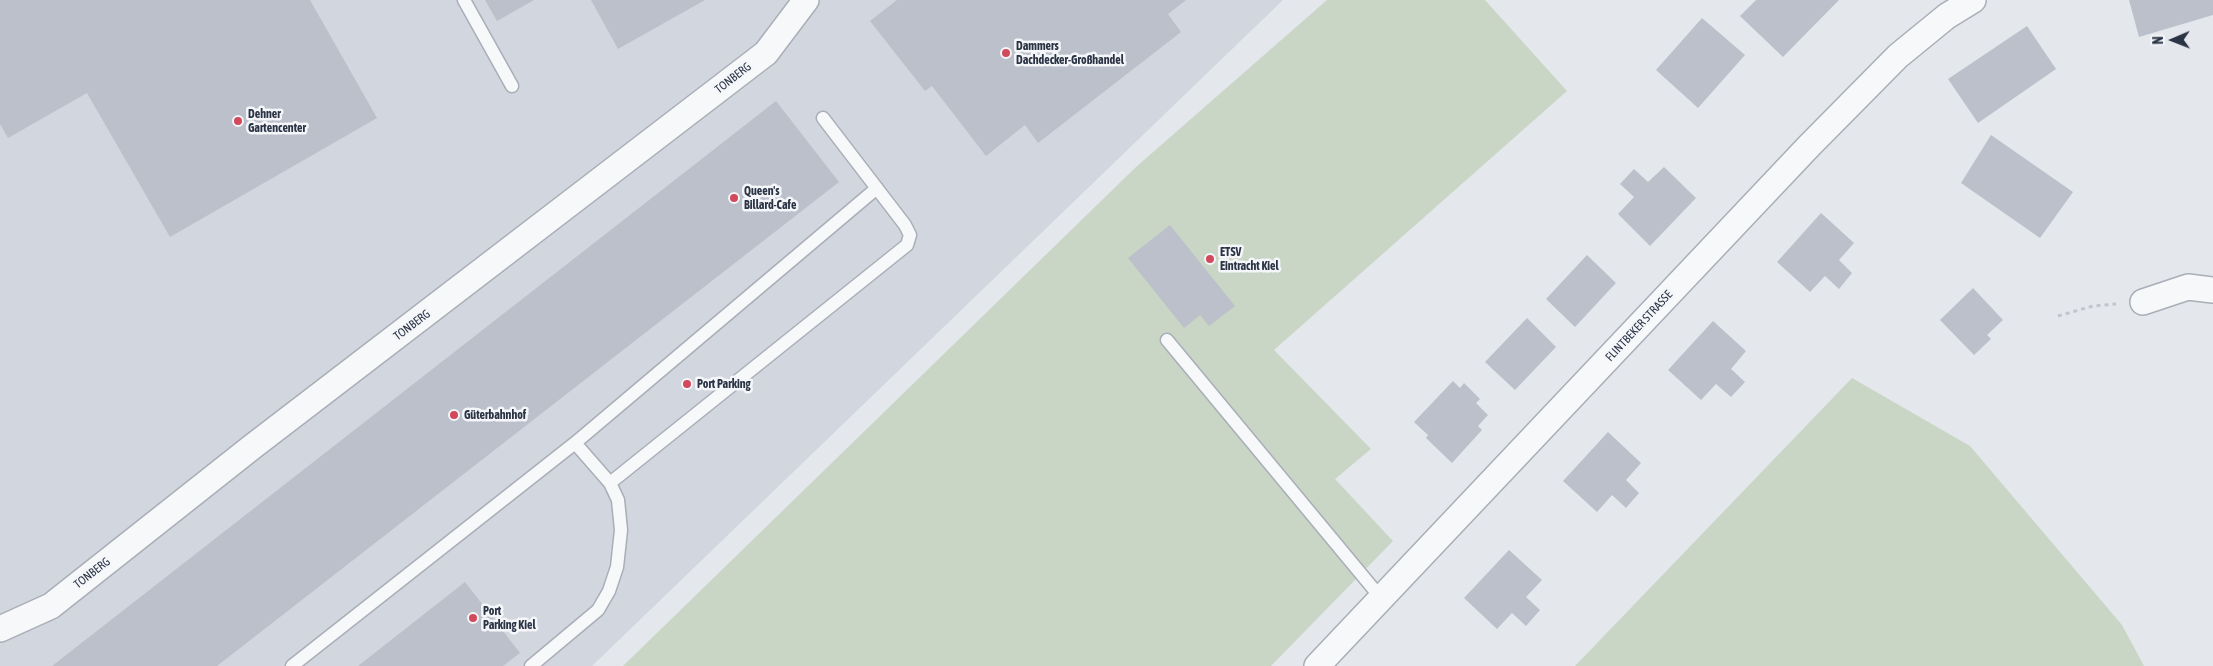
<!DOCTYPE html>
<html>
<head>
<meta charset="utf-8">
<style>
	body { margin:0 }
	#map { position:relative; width:2213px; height:666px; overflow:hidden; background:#e4e7ec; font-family:"Asap Condensed",sans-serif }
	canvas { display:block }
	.north { position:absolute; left:2148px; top:15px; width:50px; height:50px; -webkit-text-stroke:4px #f4f6f9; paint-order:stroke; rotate:269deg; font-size:14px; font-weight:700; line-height:20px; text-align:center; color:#2b3445 }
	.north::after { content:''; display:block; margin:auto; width:18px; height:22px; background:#2b3445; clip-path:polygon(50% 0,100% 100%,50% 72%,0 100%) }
</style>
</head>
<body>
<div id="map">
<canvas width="2213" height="666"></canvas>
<div class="north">N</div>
</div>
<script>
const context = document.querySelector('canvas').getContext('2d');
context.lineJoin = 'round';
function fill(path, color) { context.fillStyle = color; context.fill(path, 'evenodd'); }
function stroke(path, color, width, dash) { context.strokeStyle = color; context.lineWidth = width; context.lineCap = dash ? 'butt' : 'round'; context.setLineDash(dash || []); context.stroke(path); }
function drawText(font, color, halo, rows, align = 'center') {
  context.font = font + ' "Asap Condensed",sans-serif'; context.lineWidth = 5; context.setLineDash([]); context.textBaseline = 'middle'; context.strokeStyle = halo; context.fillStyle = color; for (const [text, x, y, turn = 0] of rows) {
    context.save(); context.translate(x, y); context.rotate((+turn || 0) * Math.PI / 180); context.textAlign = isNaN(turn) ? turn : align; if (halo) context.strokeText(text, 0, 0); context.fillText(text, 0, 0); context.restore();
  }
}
fill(new Path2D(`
	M0,0H1283L592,666H0Z`), '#d2d6de');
fill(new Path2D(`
	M1327,0H1485L1567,91L1274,350L1371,449L1335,479L1393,541L1271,666H623L1136,167Z
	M1852,378L1970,446L2122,625L2144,666H1575Z`), '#c9d6c5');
fill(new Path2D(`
	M0,0H310L377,118L170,237L87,93L8,138L0,124Z
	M485,0H534L497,21Z
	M591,0H705L618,49Z
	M897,0H1186L1168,14L1181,32L1038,143L1025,125L986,156L932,86L925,91L870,21Z
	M1756,0H1839L1783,57L1740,16Z
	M2129,0H2213V15L2139,37Z
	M1702,18L1745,55L1698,108L1656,70Z
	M2027,26L2056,69L1978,123L1948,79Z
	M776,101L839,182L217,666H52Z
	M1991,135L2073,192L2040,238L1961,183Z
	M1664,167L1696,198L1650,246L1618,214L1634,197L1620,184L1634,169L1648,182Z
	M1821,213L1854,243L1839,260L1852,273L1839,289L1825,276L1810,292L1777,262Z
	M1170,225L1235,306L1209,326L1200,315L1184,328L1128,258Z
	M1587,255L1616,283L1575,327L1546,299Z
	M1973,288L2003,320L1987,335L1991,339L1974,355L1940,320Z
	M1527,318L1556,347L1515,390L1485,362Z
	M1713,321L1746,351L1731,369L1745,382L1731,397L1716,384L1701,400L1668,370Z
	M1453,381L1460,388L1464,383L1480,399L1476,403L1488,415L1478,426L1482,430L1452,463L1426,438L1428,435L1414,422Z
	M1608,432L1641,463L1626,480L1639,493L1626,508L1612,495L1597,512L1563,481Z
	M1509,550L1542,580L1526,597L1540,610L1526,626L1512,613L1497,629L1464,598Z
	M465,582L520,653L503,666H358Z`), '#bbc0ca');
const lane = new Path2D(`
	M464,0L512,86
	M1167,340L1381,598
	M575,443L877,188
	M610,483L907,245L910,235L905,225L823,118
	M292,666L575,443L610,483L618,500L621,530L617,567L609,591L598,610L531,666`);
const street = new Path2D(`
	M2143,302L2188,287L2213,290
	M0,629L51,606L252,447L766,53L806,0
	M1317,666L1809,146L1898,56L1947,16L1973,0`);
stroke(lane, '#a9aeb7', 15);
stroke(street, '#a9aeb7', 28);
stroke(new Path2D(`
	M2058,316L2093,306L2116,304`), '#c2c5cb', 3, [4, 4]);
stroke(lane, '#f7f8fa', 12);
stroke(street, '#f7f8fa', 25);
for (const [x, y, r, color] of [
	[1006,53,5,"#d1495b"],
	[238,121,5,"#d1495b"],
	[734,198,5,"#d1495b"],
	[1210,259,5,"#d1495b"],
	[687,384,5,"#d1495b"],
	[454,415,5,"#d1495b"],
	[473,618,5,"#d1495b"]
]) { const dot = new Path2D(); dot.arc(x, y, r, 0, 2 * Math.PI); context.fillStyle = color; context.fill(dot); stroke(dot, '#f4f6f9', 2); }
drawText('bold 12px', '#2b3445', '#f4f6f9', [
	["Dammers",1016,46],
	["Dachdecker-Großhandel",1016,60],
	["Dehner",248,114],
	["Gartencenter",248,128],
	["Queen's",744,191],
	["Billard-Cafe",744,205],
	["ETSV",1220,252],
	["Eintracht Kiel",1220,266],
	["Port Parking",697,384],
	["Güterbahnhof",464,415],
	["Port",483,611],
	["Parking Kiel",483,625]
], 'left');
drawText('12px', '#2b3445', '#f4f6f9', [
	["TONBERG",733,78,-38],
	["TONBERG",412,325,-37],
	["FLINTBEKER STRASSE",1639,326,-47],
	["TONBERG",92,573,-38]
]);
</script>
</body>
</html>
